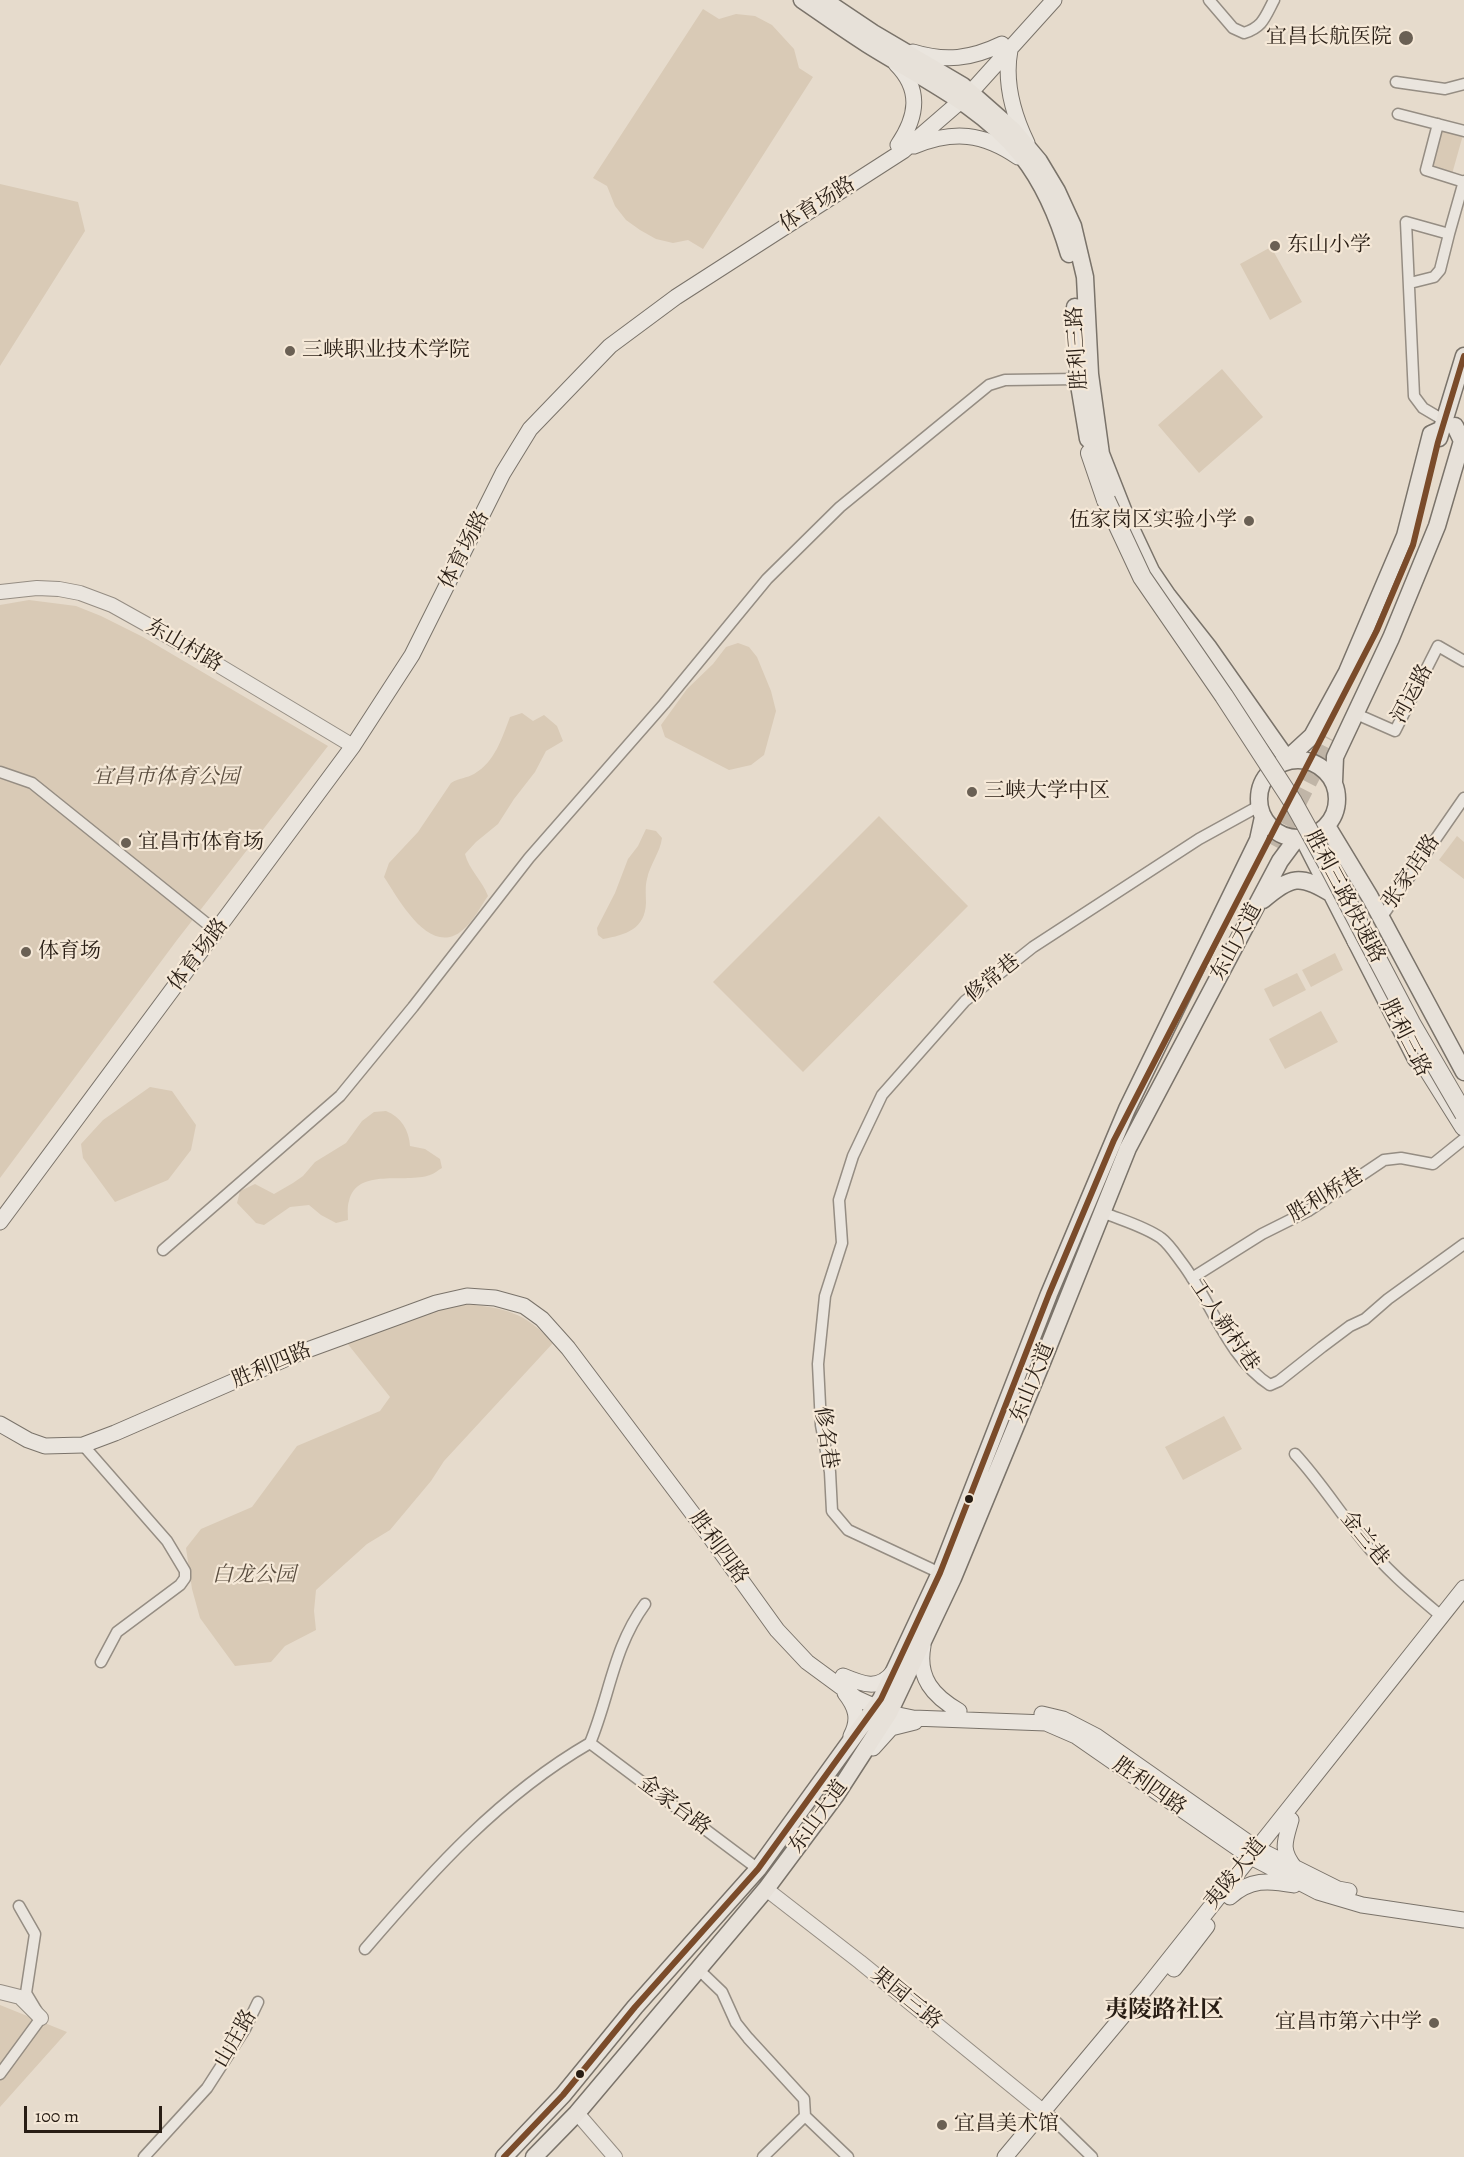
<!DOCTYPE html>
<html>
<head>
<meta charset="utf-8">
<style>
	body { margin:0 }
	#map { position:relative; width:1464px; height:2157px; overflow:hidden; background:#e6dbcc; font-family:Alegreya,serif }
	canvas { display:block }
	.scale { position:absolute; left:24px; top:2106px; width:138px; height:27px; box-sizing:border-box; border:3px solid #281d14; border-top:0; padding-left:8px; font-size:18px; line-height:21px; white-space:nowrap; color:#281d14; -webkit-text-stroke:4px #f5e8d7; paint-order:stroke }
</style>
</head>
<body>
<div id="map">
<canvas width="1464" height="2157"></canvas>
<div class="scale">100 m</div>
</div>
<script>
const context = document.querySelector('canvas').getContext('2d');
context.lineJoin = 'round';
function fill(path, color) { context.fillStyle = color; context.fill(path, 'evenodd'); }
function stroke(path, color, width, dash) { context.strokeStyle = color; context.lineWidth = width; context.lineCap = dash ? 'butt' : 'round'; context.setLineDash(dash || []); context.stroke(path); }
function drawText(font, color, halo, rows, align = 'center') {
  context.font = font + ' Alegreya,"Noto Serif SC",serif'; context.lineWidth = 4.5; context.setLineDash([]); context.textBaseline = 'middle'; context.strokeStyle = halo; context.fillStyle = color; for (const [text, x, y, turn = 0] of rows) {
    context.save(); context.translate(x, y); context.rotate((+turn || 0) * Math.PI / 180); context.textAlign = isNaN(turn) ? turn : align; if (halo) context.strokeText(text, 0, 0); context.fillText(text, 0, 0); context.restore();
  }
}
fill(new Path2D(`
	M703,9L719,19L736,14L755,16L772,25L794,49L799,68L813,77L703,249L688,240L673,243L656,239L640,230L626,220L615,206L607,186L593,178Z
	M1439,128L1463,135L1452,174L1428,168Z
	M0,184L78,202L85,231L0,366Z
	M1271,247L1302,302L1270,320L1240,264Z
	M1222,369L1263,417L1199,473L1158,425Z
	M29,600L76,606L101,616L143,637L328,746L177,940L0,1178V605Z
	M738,643L749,647L757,657L771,691L776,711L764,755L751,765L729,770L665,737L661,725L687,689L713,664L726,647Z
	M522,713L533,721L544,715L557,726L563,741L546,751L535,772L514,799L498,824L476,842L465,854C469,870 482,880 488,896C481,906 475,918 466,927C432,962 400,901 384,877L389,863L418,832L451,783C459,778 467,778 474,774C495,762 502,738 510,717Z
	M879,816L968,906L803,1072L713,982Z
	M646,829L656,831L662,838C660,853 650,864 647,879C645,886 646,895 646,903C645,929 626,935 603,939L598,935L597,928L615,893L628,859L638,846Z
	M1457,836L1464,842V879L1439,860Z
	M1335,953L1343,970L1311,987L1302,970Z
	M1297,973L1306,990L1273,1007L1264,989Z
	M1321,1011L1338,1042L1285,1069L1269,1039Z
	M150,1087L172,1091L196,1125L191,1150L168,1180L115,1202L83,1158L81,1144L103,1120Z
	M386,1111C401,1117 409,1130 410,1146L425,1149L440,1159L442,1168C438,1170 434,1174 430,1175C405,1184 357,1167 349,1201C347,1206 348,1214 348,1220L336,1223L321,1215L309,1205L290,1207L264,1225L256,1223L237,1203L240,1191L255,1184L274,1194L293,1183L303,1176L315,1162L346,1143L362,1121L374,1112Z
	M465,1304C505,1308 525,1312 553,1343L444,1461L431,1481L390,1530L367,1544L316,1590L314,1611L316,1630L285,1646L271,1662L235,1666L200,1618L192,1589L186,1548L201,1529L252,1507L297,1446L380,1411L390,1397L347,1343L431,1312Z
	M1224,1416L1242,1449L1183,1480L1165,1447Z
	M0,2005L67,2032L0,2107Z`), '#d9cab6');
stroke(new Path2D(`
	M1276,847L1331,739`), '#c0b5a7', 16, [16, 8]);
const minor = new Path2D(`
	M1209,0L1233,28L1244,33C1263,27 1265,17 1274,0
	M1396,82L1445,89L1464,84
	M1398,114L1464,131
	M1438,124L1426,170L1464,182
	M1449,234L1464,181
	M1410,283L1434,277L1440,270L1449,234L1406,222L1414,396L1423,408L1445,421
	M1354,713L1395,731L1438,646L1464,661
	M0,772L32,783L211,927
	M1381,918L1464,798
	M1102,1212C1121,1220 1144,1226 1161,1238C1169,1244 1176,1255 1182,1263C1211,1301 1228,1358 1270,1385L1279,1381L1322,1347L1350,1326L1365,1319L1388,1299L1464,1244
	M163,1250L340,1096L413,1007L529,858L664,704L767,579L840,507L989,385L1005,380L1078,379
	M1192,1278L1262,1234L1308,1211L1384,1160L1401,1158L1433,1164L1464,1139
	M83,1445L167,1541L185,1571V1578L180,1585L117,1632L101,1662
	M1295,1454C1320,1481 1340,1513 1364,1542C1386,1570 1414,1593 1441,1616
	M940,1573L848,1530L832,1511L830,1472L821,1425L818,1364L825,1296L842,1243L839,1200L853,1156L882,1095L965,1001L1033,947L1199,839L1259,806
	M590,1743L758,1869
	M365,1949C431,1872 500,1795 590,1743C610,1695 613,1648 645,1604
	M698,1969L722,1992L736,2023L748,2038L804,2099L805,2116L763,2157
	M0,2074L41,2018L26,1993L35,1934L19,1906
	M805,2116L848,2157
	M1051,2117L1092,2157
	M144,2157L207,2088L245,2029L258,2002`);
const tertiary = new Path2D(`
	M0,592L37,588L59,589L80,593L112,605L198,653L353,746
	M766,1889L860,1962L1044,2112
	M0,1992L20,1997L41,2018
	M577,2113L615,2157`);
const secondary = new Path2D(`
	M1010,50C1004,82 1013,114 1027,143
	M913,52C945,62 971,59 1002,44
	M896,64C922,90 917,117 898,145
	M914,146C954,130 983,133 1018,157
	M0,1222L353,746L412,655L503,473L530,429L610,346L676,297L903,151L970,93L1054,0
	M0,1424L28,1440L45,1446L83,1445L115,1433L299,1353L436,1303L467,1296L495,1298L524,1306L542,1319L568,1348L705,1530L777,1630L807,1662L856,1698L889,1713L913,1718L1046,1723L1076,1736L1249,1856L1318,1892L1362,1905L1464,1920
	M923,1646C917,1678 933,1696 959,1711
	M843,1676C862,1684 879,1691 893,1672
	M845,1693C856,1707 860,1719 851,1736
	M1042,1714L1063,1719L1096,1736L1256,1848L1338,1889L1349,1891
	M873,1748L891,1728L915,1722
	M1291,1820C1285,1841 1280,1850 1295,1868
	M1230,1897C1250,1879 1268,1880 1294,1885
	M1174,1969L1207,1926
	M1005,2157L1147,1987L1464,1588`);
const primary = new Path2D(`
	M802,0C824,15 845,30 867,44C921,78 981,105 1022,156C1044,184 1059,220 1069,254
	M824,0L873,33L963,86L1013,130L1039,161L1057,191L1073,226L1085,277L1090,374L1101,454L1127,520L1151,571L1168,596L1209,648L1287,759L1312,736L1347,672L1405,536L1431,434L1442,429
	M1075,307L1078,379L1088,439
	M1439,438L1464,356
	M1259 799a39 39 0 1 1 78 0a39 39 0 1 1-78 0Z
	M1334,782L1335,757L1391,638L1437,526L1462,441L1455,426
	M1327,826L1370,897L1464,1072
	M1303,838L1416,1059
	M1263,900C1291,876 1300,874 1332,894
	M504,2157L563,2095L635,2007L758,1869L881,1699L940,1573L1049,1294L1127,1109L1258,840L1263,817
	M534,2157L577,2113L766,1889L836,1795L889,1713L953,1578L1043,1360L1128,1148L1280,861L1297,838`);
const trunk = new Path2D(`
	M1090,453L1106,500
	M1356,940L1373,966
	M1414,1044L1427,1068L1464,1127`);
stroke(minor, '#958d83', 13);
stroke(tertiary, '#958d83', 16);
stroke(secondary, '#7a736a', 17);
stroke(primary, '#7a736a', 19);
stroke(trunk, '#7a736a', 20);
stroke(minor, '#eae5de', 10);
stroke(tertiary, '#eae5de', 14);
stroke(secondary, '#eae5de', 15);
stroke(primary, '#e7e1d9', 16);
stroke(trunk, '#e7e1d9', 18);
const trunkBridge = new Path2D(`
	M1106,500L1142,577L1224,696L1293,802L1328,865L1411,1023L1464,1114`);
stroke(trunkBridge, '#7a736a', 20, []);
stroke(trunkBridge, '#e7e1d9', 18);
stroke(new Path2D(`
	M504,2157L563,2095L635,2007L758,1869L881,1699L940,1573L1049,1294L1114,1140L1377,630L1413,545L1438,442L1464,356`), '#7a4b2a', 6);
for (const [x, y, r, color] of [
	[1406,38,8,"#6a6054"],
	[1275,246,6,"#6a6054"],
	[290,351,6,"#6a6054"],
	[1249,521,6,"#6a6054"],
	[972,792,6,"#6a6054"],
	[126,843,6,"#6a6054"],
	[26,952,6,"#6a6054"],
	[969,1499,5,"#281d14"],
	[1434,2023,6,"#6a6054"],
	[580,2074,5,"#281d14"],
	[942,2125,6,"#6a6054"]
]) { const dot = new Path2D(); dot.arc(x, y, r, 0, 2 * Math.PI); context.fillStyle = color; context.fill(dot); stroke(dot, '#f5e8d7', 2); }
drawText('21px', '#281d14', '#f5e8d7', [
	["宜昌长航医院",1392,38,"right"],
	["东山小学",1287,246],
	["三峡职业技术学院",302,351],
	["伍家岗区实验小学",1237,521,"right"],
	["三峡大学中区",984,792],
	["宜昌市体育场",138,843],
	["体育场",38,952],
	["宜昌市第六中学",1422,2023,"right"],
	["宜昌美术馆",954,2125]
], 'left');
drawText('21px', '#281d14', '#f5e8d7', [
	["体育场路",818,205,-32],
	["胜利三路",1078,348,-94],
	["体育场路",465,550,-63],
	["东山村路",184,646,30],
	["河运路",1413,694,-62],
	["张家店路",1412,872,-56],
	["胜利三路快速路",1344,897,62],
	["东山大道",1237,942,-62],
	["体育场路",199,955,-53],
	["修常巷",993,979,-39],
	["胜利三路",1405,1038,63],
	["胜利桥巷",1326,1196,-31],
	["工人新村巷",1224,1326,56],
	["胜利四路",272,1366,-23],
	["东山大道",1033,1383,-68],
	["修名巷",825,1438,82],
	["金兰巷",1364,1539,51],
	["胜利四路",718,1548,54],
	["胜利四路",1149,1787,35],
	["金家台路",674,1806,37],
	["东山大道",819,1817,-54],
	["夷陵大道",1236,1874,-51],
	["果园三路",906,1999,39],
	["山庄路",236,2039,-60]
]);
drawText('italic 21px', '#5a4d3f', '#f5e8d7', [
	["宜昌市体育公园",166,778],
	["白龙公园",254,1576]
]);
drawText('bold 24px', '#281d14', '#f5e8d7', [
	["夷陵路社区",1164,2011]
]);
</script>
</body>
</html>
